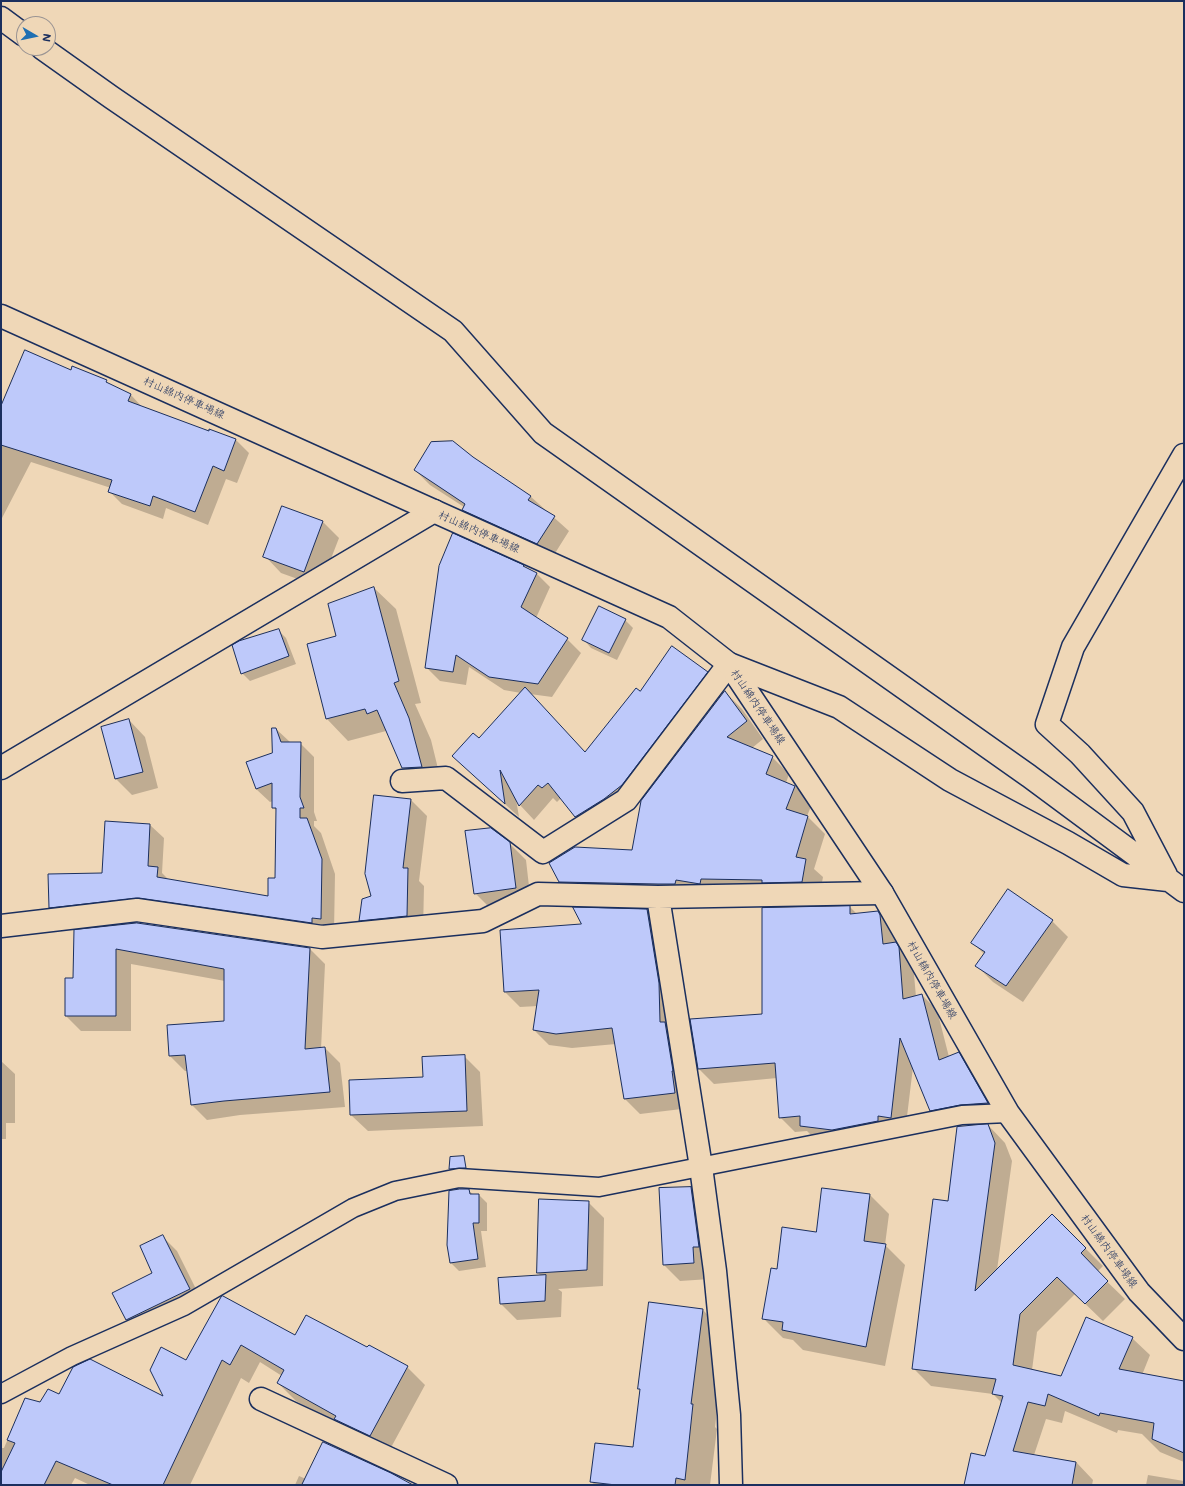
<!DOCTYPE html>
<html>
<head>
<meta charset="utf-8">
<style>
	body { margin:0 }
	#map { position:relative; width:1185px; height:1486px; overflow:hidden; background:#efd7b7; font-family:Mali,sans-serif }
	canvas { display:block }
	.frame { position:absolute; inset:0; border:2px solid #1b2f5e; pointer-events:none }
	.north { position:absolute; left:16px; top:16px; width:40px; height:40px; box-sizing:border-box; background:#efd7b7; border:1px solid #9a9493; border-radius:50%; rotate:99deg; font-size:11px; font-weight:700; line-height:16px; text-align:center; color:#1b2f5e }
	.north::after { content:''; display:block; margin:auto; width:14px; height:18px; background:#1f6fb2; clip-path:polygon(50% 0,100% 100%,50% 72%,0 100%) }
</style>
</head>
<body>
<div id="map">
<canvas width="1185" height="1486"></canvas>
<div class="frame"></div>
<div class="north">N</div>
</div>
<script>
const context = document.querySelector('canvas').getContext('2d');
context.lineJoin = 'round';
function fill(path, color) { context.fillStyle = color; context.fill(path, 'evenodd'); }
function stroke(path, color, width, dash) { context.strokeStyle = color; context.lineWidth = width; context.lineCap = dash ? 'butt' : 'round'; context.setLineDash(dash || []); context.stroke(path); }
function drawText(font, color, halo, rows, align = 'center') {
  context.font = font + ' Mali,"Klee One",sans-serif'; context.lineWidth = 3; context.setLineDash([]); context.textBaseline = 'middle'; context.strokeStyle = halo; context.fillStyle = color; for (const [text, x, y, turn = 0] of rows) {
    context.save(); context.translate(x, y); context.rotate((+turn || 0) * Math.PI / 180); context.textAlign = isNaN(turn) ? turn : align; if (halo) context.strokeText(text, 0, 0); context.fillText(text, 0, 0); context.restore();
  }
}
fill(new Path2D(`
	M71,371L106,381L111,386L131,395L143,408L209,432L236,440L249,453L237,483L226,479L208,525L166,508L163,519L122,504L109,491L111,488L31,462L1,520V407Z
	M472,458L530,496L569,531L552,558L478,525L463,510L464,507L430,485L415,470Z
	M283,507L323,522L339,538L320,587L281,573L265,556Z
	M453,535L524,566L536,573L550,587L536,618L567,639L581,653L552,697L530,694L586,753L640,693L707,672L721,687L590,831L576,817L561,798L557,802L553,798L534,820L520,805L516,799L519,817L453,756L479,740L521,693L504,690L469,667L466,685L440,681L426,667Z
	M374,588L396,609L421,703L415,704L431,740L443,789L425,790L403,768L389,734L386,731L348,741L327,719L337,637Z
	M625,620L633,628L617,660L591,648L584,640Z
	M278,630L286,638L296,664L250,681L242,673Z
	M725,692L742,709L763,739L752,748L772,757L789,774L786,783L795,786L812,804L807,816L825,834L814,869L823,877L819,899H577L560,881L633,851Z
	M129,720L145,737L158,788L132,795L116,779Z
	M276,729L290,742L300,743L314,757V812L317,821H314V826L321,833L335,874L334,932L153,911L64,921L50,907L103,874L150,825L164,838L162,873L169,880L269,897L276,879L277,811L273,807V801L270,802L256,789L273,753Z
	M375,796L411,800L427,816L419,881L424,886L423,932L376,936L360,920L372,897Z
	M509,843L526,860L531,904L491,909L475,893Z
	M850,907L857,914L878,912L893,927L895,931L896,944L911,959L913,963L916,997L922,995L937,1010L949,1057L958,1053L973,1068L1002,1118L946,1125L931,1110L913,1067L905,1133L816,1140L807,1131L795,1132L780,1117L777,1078L714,1084L699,1069L763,1015Z
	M647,910L662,925L690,1108L640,1114L625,1099L616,1044L572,1048L549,1045L534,1030L538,1006L520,1007L505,992L583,925Z
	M1052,921L1068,937L1023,1002L993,982L977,966L984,954L973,943Z
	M75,931L310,949L325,964L321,1049L325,1048L340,1063L345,1107L240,1115L207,1120L192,1105L188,1071H185L170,1056L225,1022V981L131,964V1031H81L66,1016L74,979Z
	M464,1056L480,1072L483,1126L368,1131L351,1115Z
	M1,1061L15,1074V1123H6V1139H1Z
	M988,1125L1005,1143L1012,1161L997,1270L1052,1215L1103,1266L1097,1272L1125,1299L1103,1321L1075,1294L1037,1332L1032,1370L1062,1377L1132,1338L1150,1355L1142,1375L1184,1382V1462L1160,1452L1142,1434L1118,1430L1117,1433L1065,1411L1062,1423L1046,1419L1034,1455L1076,1462L1093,1480L1092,1485H965L985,1458L1002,1403L993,1394L931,1386L913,1368L948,1202Z
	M691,1188L707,1204L710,1279L680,1281L664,1265Z
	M468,1190L474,1195H479L487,1203V1231H481L486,1267L459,1271L451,1263Z
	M870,1195L889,1214L885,1245L905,1265L885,1366L803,1350L793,1340L783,1338L763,1318L778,1270Z
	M588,1202L604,1218L603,1286L558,1289L562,1292L561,1317L517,1320L501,1304L541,1276L538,1273Z
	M162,1236L177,1251L203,1303L141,1334L127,1320L114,1294L153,1273Z
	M222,1297L295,1337L367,1349L407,1367L425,1385L388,1453L296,1401L278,1383L282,1376L260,1362L249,1383L241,1378L190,1485H90L75,1478L71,1485H1V1448H4L25,1399L40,1403L60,1396L165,1398Z
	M703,1310L726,1334L715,1427L717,1429L710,1485H595L591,1482L634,1448L641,1390L639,1388Z
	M1148,1475L1184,1481V1485H1146Z
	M299,1476L306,1479L411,1485H295Z`), '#0003');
const building = new Path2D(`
	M25,350L71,370L72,366L107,380L106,382L131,394L128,401L209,431V429L236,439L224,471L213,466L195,512L153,496L150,506L108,492L112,480L1,445V406Z
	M453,441L473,457L531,496L528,500L555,516L537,544L462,510L465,504L414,470L431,442Z
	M282,506L323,521L304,572L263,557Z
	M453,533L524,565L523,566L537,573L521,607L568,638L538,684L489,677L456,655L453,672L425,668L439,566Z
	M374,587L399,681L394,683L409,718L422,767L402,768L377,710L367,714L365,709L326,719L307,644L336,636L328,604Z
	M599,606L626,619L609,653L582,640Z
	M279,629L289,656L241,674L232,645L239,641Z
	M672,646L708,672L622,785L604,799L575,817L548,783L542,788L538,785L519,806L500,770L505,804L452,756L473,733L479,738L525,687L585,752L636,688L640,691Z
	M725,691L747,721L727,737L773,756L766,774L795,786L786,809L808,816L796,857L806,859L802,882L762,883V880L701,879L700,884L676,880L675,884H658L559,882L549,863L575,847L632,850L641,801Z
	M129,719L143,772L115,779L101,727Z
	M272,728H276L281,742H301L300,797L304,808H300V818H307L322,859L321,919L312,918V923L139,898L49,908L48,874L102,873L105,821L150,824L148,866L158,867L157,877L268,896V878H275L276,808H272V783L256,789L246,762L272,753Z
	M374,795L411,799L403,868H408L407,916L359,921L362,899L371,896L365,874Z
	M491,828L510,842L516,888L474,894L465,831Z
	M1008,889L1053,920L1006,986L975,966L985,952L971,943Z
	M850,906V914L878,911L880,915L883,944L896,942L899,947L903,999L922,994L939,1060L959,1052L988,1103L960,1105L930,1111L900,1038L891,1118L878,1116V1121L832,1130L800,1126V1116L779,1118L775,1063L698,1069L690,1019L762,1014V908Z
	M573,907L647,909L659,983L660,1022H665L673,1071H672L675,1093L624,1099L612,1028L556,1034L533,1030L539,990L504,992L500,930L581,924Z
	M137,923L310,948L305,1049L325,1047L330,1092L224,1101L191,1105L185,1055L169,1056L167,1025L224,1021V969L116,949V1016H65V978H73L74,930Z
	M465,1055L467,1111L350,1115L349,1080L423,1077L422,1057Z
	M988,1124L995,1143L975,1291L1052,1214L1086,1248L1081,1253L1108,1281L1085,1304L1057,1277L1020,1314L1013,1365L1061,1376L1086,1317L1133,1337L1119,1369L1184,1381V1453L1152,1439L1154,1423L1100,1413L1099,1416L1048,1394L1045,1406L1028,1402L1013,1451L1076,1462L1072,1485H964L971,1453L985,1456L1003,1396L992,1394L996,1379L912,1369L933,1199L948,1201L957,1127Z
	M464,1156L466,1168L449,1169L450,1157Z
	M691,1187L699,1247H693L694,1263L663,1265L659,1188Z
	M822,1188L870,1194L864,1241L886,1244L866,1347L782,1330L783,1322L762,1319L771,1268L777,1269L782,1227L816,1232Z
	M460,1189H469L470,1194H479V1223H473L478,1259L450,1263L447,1245L449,1191Z
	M539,1199L589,1201L587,1270L537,1273Z
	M163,1235L190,1289L126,1320L112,1293L152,1273L140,1246Z
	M546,1275L545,1301L500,1304L498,1278Z
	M223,1296L295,1335L306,1315L367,1347L369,1345L408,1366L370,1436L334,1419L336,1416L277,1383L284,1370L241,1345L230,1365L222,1360L163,1485H113L56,1461L44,1485H1V1472L15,1443L7,1440L25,1398L40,1402L48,1389L59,1394L73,1367L90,1359L163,1396L150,1370L161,1347L186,1360L221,1297Z
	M649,1302L703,1309L691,1404H693L685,1480L676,1478L675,1485H616L590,1482L595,1443L633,1447L640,1389H638Z
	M323,1442L391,1473L413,1485H302Z`);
fill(building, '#bec9fa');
stroke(building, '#1b2f5e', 1);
const service = new Path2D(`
	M1,1394L72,1356L184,1306L353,1208L395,1191L459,1178L599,1187L962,1115L1008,1113`);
const minor = new Path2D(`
	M1,18L24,35
	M42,48L111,97L453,331L543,433L1029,776L1184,891
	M1,768L434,511
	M402,781L446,778L543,852L626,800L729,664L839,707L950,780L1068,843L1123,875L1168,880
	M1166,875L1133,812L1080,754L1047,724L1073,647L1184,455
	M658,897L701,1167L715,1271L729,1415L731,1485
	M1,926L137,910L322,937L483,921L538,894L658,897L882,893
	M261,1399L446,1485`);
const secondary = new Path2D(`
	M1,316L669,617L729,664L882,893L1008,1113L1139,1292L1184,1339`);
stroke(service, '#1b2f5e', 21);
stroke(minor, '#1b2f5e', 25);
stroke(secondary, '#1b2f5e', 25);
stroke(service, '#efd7b7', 18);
stroke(minor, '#efd7b7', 22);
stroke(secondary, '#efd7b7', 22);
drawText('11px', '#1b2f5e', '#efd7b7', [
	["村山綿内停車場線",184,398,24],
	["村山綿内停車場線",479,532,24],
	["村山綿内停車場線",758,707,56],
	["村山綿内停車場線",932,980,60],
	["村山綿内停車場線",1109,1251,54]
]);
</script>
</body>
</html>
